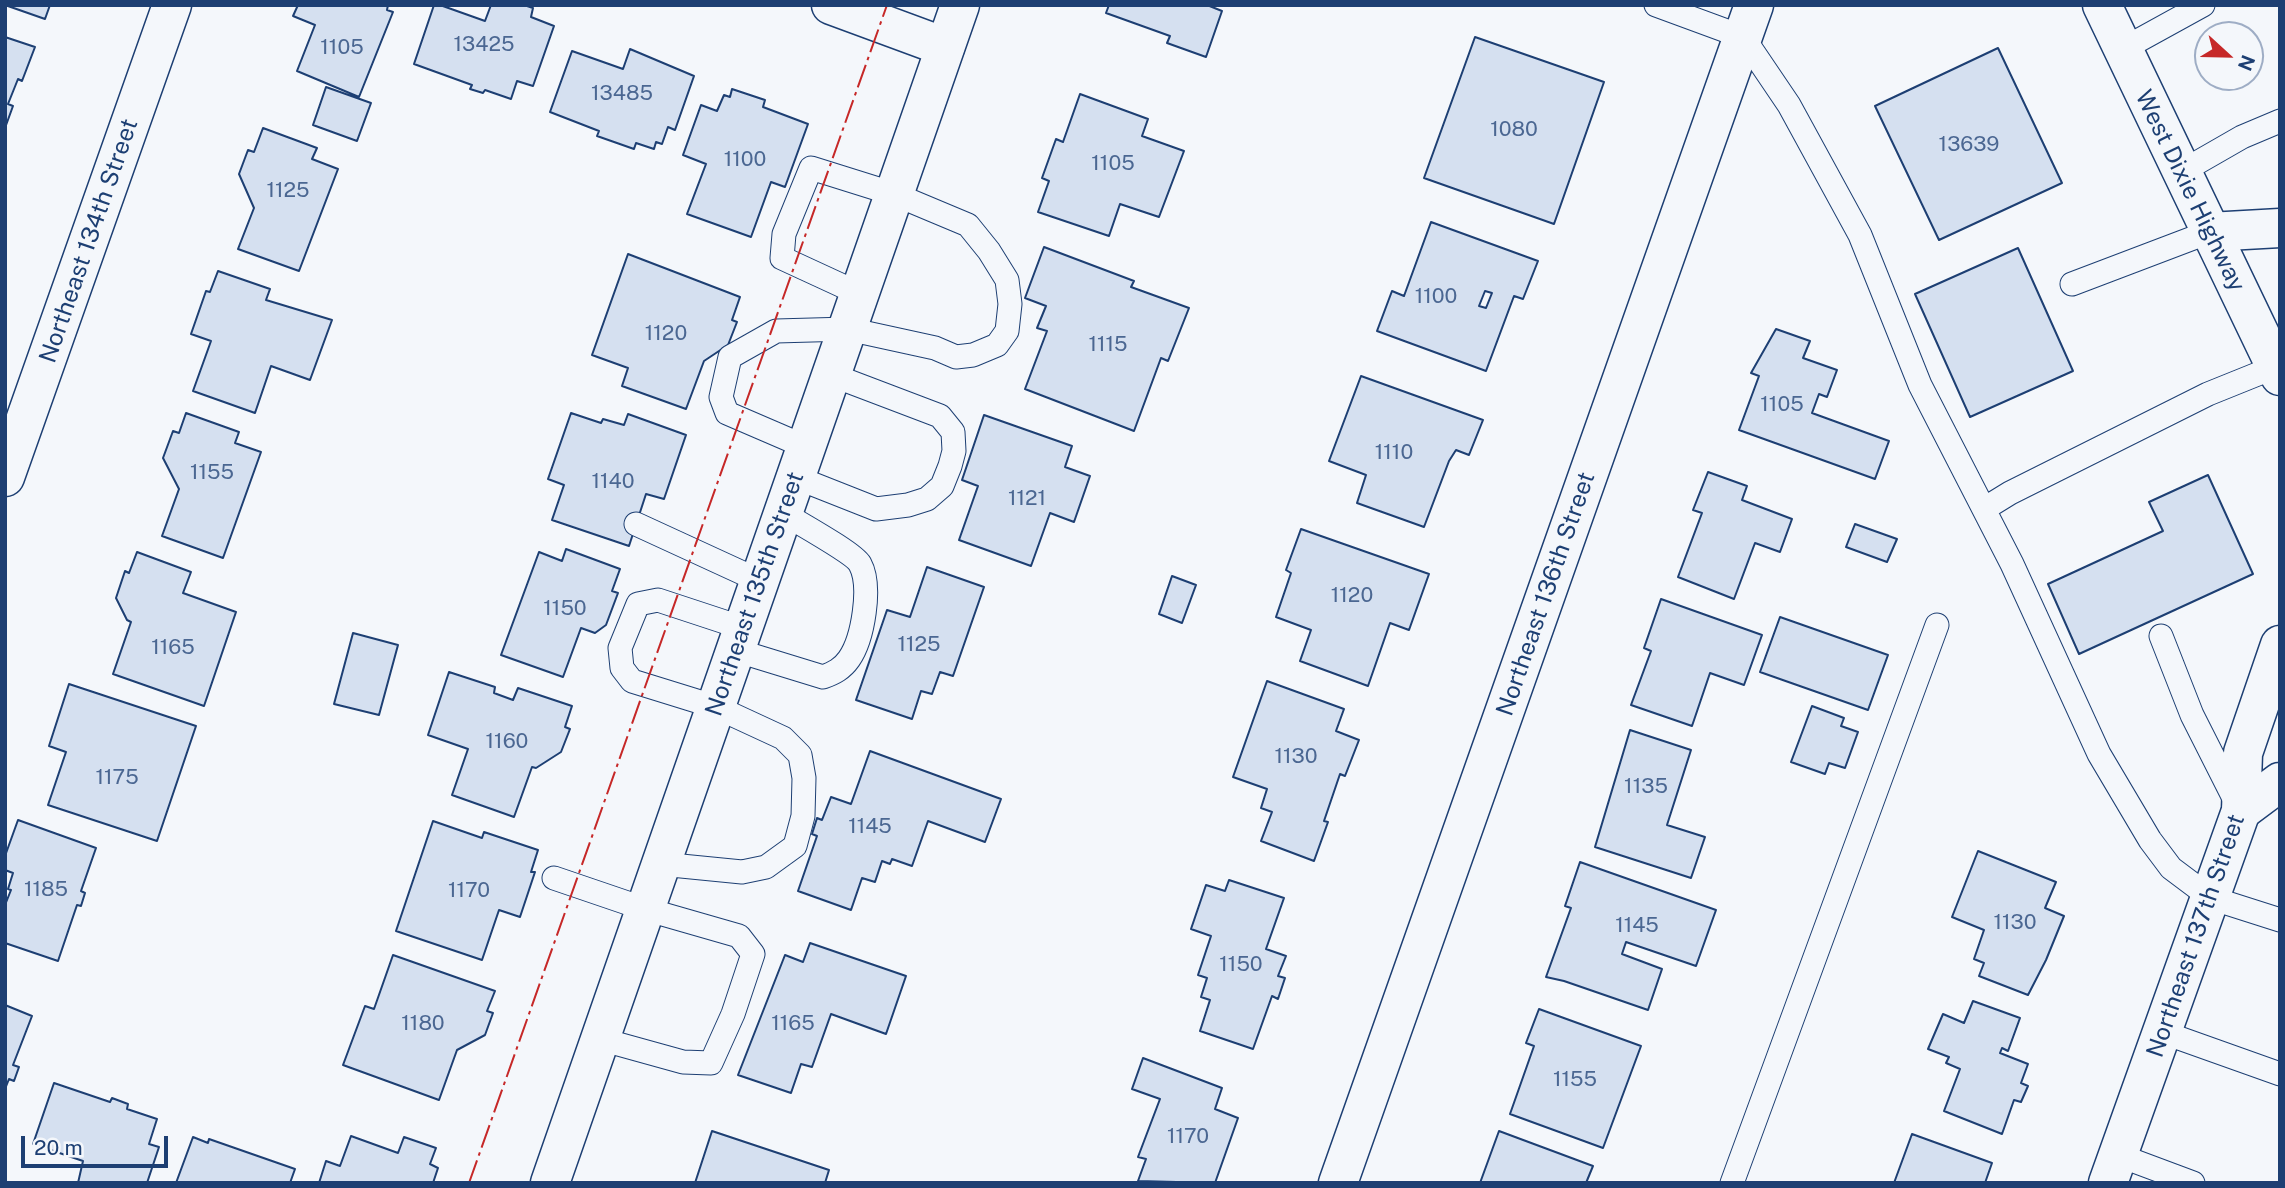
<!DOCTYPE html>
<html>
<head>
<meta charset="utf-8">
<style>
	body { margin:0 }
	#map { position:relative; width:2285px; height:1188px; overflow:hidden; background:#f4f7fb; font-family:"Public Sans",sans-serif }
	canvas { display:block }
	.frame { position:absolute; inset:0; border:7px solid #1d3f73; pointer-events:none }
	.north { position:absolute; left:2194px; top:21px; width:70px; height:70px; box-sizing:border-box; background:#f4f7fb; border:2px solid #9eadc5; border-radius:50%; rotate:112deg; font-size:19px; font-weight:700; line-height:28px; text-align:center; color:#1d3f73 }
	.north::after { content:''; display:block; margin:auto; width:24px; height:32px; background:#c62828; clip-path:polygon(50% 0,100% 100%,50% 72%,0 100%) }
	.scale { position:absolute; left:21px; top:1136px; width:147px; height:32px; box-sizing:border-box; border:4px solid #1d3f73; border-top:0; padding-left:9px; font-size:21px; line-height:24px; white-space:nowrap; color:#1d3f73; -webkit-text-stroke:5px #f4f7fb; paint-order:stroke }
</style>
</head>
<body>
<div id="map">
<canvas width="2285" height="1188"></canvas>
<div class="frame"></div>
<div class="north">N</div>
<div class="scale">20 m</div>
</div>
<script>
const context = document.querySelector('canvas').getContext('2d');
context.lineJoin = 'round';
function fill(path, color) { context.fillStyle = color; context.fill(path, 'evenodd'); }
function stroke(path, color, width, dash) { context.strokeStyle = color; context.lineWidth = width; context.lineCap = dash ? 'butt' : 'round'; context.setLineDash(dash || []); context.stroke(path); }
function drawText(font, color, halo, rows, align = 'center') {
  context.font = font + ' "Public Sans",sans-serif'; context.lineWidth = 5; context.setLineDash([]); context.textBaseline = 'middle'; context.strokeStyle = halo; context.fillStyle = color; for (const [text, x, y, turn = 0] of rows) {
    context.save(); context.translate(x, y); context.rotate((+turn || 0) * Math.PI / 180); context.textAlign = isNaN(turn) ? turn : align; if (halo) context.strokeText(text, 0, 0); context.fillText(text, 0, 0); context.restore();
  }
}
const building = new Path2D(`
	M5,5H50L45,19Z
	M298,5H388L387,10L393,12L359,97L297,71L315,25L293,16Z
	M434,5H440L485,21L491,5H524L533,8L531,17L554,26L533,86L517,81L511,99L485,90L483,93L470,89L472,85L414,64Z
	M1109,5H1207L1222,11L1206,57L1167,43L1170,36L1106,13Z
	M5,37L35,47L22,81L18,79L8,104L13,106L5,128Z
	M1475,37L1604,82L1554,224L1424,178Z
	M1998,48L2062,183L1939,240L1875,106Z
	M630,49L694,76L675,130L668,127L662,144L656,142L654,149L636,143L634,149L597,136L599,131L550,112L572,51L623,69Z
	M326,87L371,103L357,141L313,125Z
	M732,89L765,100L763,107L808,124L785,187L771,182L751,237L687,214L706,164L683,155L701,105L717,111L724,95L730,97Z
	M1080,94L1148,119L1142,136L1184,151L1159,217L1120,204L1109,236L1038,212L1049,181L1042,178L1056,139L1063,142Z
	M263,128L317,148L312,159L338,169L299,271L238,249L254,208L239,174L248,150L254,152Z
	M1431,222L1538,261L1523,299L1514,296L1486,371L1377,331L1392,291L1404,296ZM1485,291L1492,293L1486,308L1479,306Z
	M1044,247L1134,281L1131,287L1189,308L1168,361L1161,358L1134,431L1025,389L1047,331L1037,328L1046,306L1025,298Z
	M2018,248L2073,371L1970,417L1915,294Z
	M628,254L740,297L732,320L737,322L728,345L704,361L686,409L622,386L628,368L592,355Z
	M218,271L270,289L266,300L332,320L310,380L271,366L255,413L193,391L211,341L191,334L206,291L210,292Z
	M1776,329L1810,341L1803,358L1837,370L1827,397L1819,394L1812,413L1889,441L1875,479L1739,430L1759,376L1751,373Z
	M1361,376L1483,420L1469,455L1456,450L1449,461L1424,527L1357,503L1366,475L1329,461Z
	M186,413L239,432L235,443L261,452L223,558L162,536L179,489L163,458L173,431L179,433Z
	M571,413L601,423L603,419L624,425L628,414L686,435L664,499L646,494L629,546L552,520L564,485L548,479Z
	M984,415L1072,446L1065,467L1090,476L1074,522L1050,513L1031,566L959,540L978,486L962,480Z
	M1708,472L1747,486L1742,500L1792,519L1780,552L1755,543L1734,599L1678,577L1702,513L1693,510Z
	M2208,475L2253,574L2079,654L2048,584L2163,531L2149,502Z
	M1855,524L1897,539L1887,562L1846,547Z
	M1301,529L1429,574L1409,630L1390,623L1368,686L1300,661L1311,630L1276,617L1291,573L1286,570Z
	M566,549L620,569L612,591L618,593L606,625L595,633L581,628L563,677L501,655L539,552L562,561Z
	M137,552L191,572L183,593L236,612L204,706L113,674L131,622L127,620L116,598L125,571L129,573Z
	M927,567L984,587L953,676L940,672L932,694L921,691L912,719L856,700L887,610L910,617Z
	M1172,576L1196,585L1182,623L1159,614Z
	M1661,599L1762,635L1744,685L1710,673L1692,726L1631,705L1651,651L1644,648Z
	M1780,617L1888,655L1868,710L1760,672Z
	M353,633L398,645L379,715L334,704Z
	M449,672L495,687L494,693L513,700L518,688L572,706L565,727L570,729L561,752L536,768L532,767L514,817L452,795L468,749L428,735Z
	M1267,681L1344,709L1336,731L1359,740L1345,776L1340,774L1324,821L1328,822L1314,861L1261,841L1272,812L1261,808L1267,789L1233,777Z
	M69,684L196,726L157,841L48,805L66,752L49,746Z
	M1812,706L1844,718L1841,726L1858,732L1845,768L1829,763L1825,774L1791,762Z
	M1630,730L1691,750L1667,825L1705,837L1691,878L1595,847Z
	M870,751L1001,799L985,842L928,821L912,866L892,859L890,864L882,861L875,882L862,878L851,910L798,891L817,836L812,834L817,818L822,820L831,797L851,804Z
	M18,820L96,848L81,891L85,893L81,906L77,905L58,961L5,943V905L11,890L8,889L13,873L5,870V856Z
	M433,821L482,838L484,832L538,850L531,872H535L520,917L499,910L482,960L396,931Z
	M1978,851L2056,882L2045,908L2064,916L2046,960L2028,995L1979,976L1984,963L1974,959L1984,930L1952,917Z
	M1580,862L1716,910L1696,966L1626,942L1622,954L1662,969L1648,1010L1564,981L1546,977L1571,908L1565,906Z
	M1229,880L1284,898L1266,949L1286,956L1278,976L1285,978L1278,999L1272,996L1253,1049L1200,1031L1210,1000L1201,997L1207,978L1198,975L1211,936L1191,929L1206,885L1225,891Z
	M810,943L906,976L886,1034L831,1014L812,1067L801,1064L791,1093L738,1075L785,955L803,962Z
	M393,955L495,991L487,1011L493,1013L485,1035L457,1050L439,1100L343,1065L365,1006L374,1009Z
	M1973,1001L2020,1018L2008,1051L2002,1048L2000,1053L2028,1064L2021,1083L2028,1086L2021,1102L2014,1100L2002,1134L1944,1111L1960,1069L1946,1063L1949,1057L1928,1049L1943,1014L1964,1023Z
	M5,1005L32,1016L13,1065L19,1067L14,1081L9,1079L5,1089Z
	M1539,1009L1641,1046L1603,1148L1510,1114L1534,1046L1526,1043Z
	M1143,1058L1222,1088L1215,1109L1238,1118L1215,1183L1138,1181L1146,1159L1138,1157L1160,1099L1132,1089Z
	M54,1083L110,1102L112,1098L128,1104L127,1109L157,1119L149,1144L159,1147L147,1183H78L83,1161L33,1144Z
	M712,1131L829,1170L825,1183H695Z
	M1499,1131L1593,1166L1586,1183H1480Z
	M1912,1134L1992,1163L1985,1183H1894Z
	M351,1136L398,1153L404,1137L436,1148L430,1164L438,1168L433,1183H319L326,1161L340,1166Z
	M193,1137L208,1143L209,1139L295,1169L290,1183H176Z`);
fill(building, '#d5e0f0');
stroke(building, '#1d3f73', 2);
const service = new Path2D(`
	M1656,5L1743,37L1789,105L1860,235L1920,385L2012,564L2099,754L2150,840L2171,868L2211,898L2280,920
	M2123,49L2203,5
	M2181,172L2242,137L2280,121
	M2072,284L2209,232
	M806,447L727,413L721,397L730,357L776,331L848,329L935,348L956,357L973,355L997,345L1007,331L1010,304L1007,280L989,251L968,225L894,194L811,168L784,234L782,258L860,294
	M795,477L876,509L908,505L927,499L942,486L950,466L954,451L953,432L940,416L832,375
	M1984,509L2010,493L2208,394L2275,367
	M636,524L760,581
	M2161,636L2192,715L2236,802
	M735,650L823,677C834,673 842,669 849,659C863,639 872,586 860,564C854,553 797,522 783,513
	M661,864L742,872L766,867L795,846L803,816L804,778L800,755L783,738L716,707L632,681L622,668L620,648L638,604L658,600L743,628
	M554,878L645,909L739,936L753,954L733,1014L711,1063L683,1062L600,1039
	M2162,1032L2280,1074
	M2118,1155L2193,1183
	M1732,1183L1937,625`);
const minor = new Path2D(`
	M831,5L945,47
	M5,477L172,5
	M1338,1183L1754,5`);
const tertiary = new Path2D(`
	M2209,232L2280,228
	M2108,1183L2241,811L2243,753L2280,645`);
const secondary = new Path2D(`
	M2102,5L2280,376
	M2241,811L2280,782
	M550,1183L960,5`);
stroke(service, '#1d3f73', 25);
stroke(minor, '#1d3f73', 41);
stroke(tertiary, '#1d3f73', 41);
stroke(secondary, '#1d3f73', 41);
stroke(service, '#f4f7fb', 23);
stroke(minor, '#f4f7fb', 38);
stroke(tertiary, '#f4f7fb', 38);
stroke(secondary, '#f4f7fb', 38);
stroke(new Path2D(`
	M469,1183L887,5`), '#c62828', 2, [24, 5, 3.5, 5]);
drawText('21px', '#4b6792', null, [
	["13425",484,45],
	["1105",342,48],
	["13485",622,94],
	["1080",1514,130],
	["13639",1969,145],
	["1100",745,160],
	["1105",1113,164],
	["1125",288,191],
	["1100",1436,297],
	["1120",666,334],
	["1115",1108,345],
	["1105",1782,405],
	["1110",1394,453],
	["1155",212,473],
	["1140",613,482],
	["1121",1027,499],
	["1120",1352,596],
	["1150",565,609],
	["1125",919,645],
	["1165",173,648],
	["1160",507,742],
	["1130",1296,757],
	["1175",117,778],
	["1135",1646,787],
	["1145",870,827],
	["1185",46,890],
	["1170",469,891],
	["1130",2015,923],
	["1145",1637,926],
	["1150",1241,965],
	["1180",423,1024],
	["1165",793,1024],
	["1155",1575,1080],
	["1170",1188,1137]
]);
drawText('24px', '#1d3f73', '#f4f7fb', [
	["West Dixie Highway",2190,191,64],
	["Northeast 134th Street",89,241,-71],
	["Northeast 135th Street",755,594,-71],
	["Northeast 136th Street",1546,594,-71],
	["Northeast 137th Street",2196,936,-71]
]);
</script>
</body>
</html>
